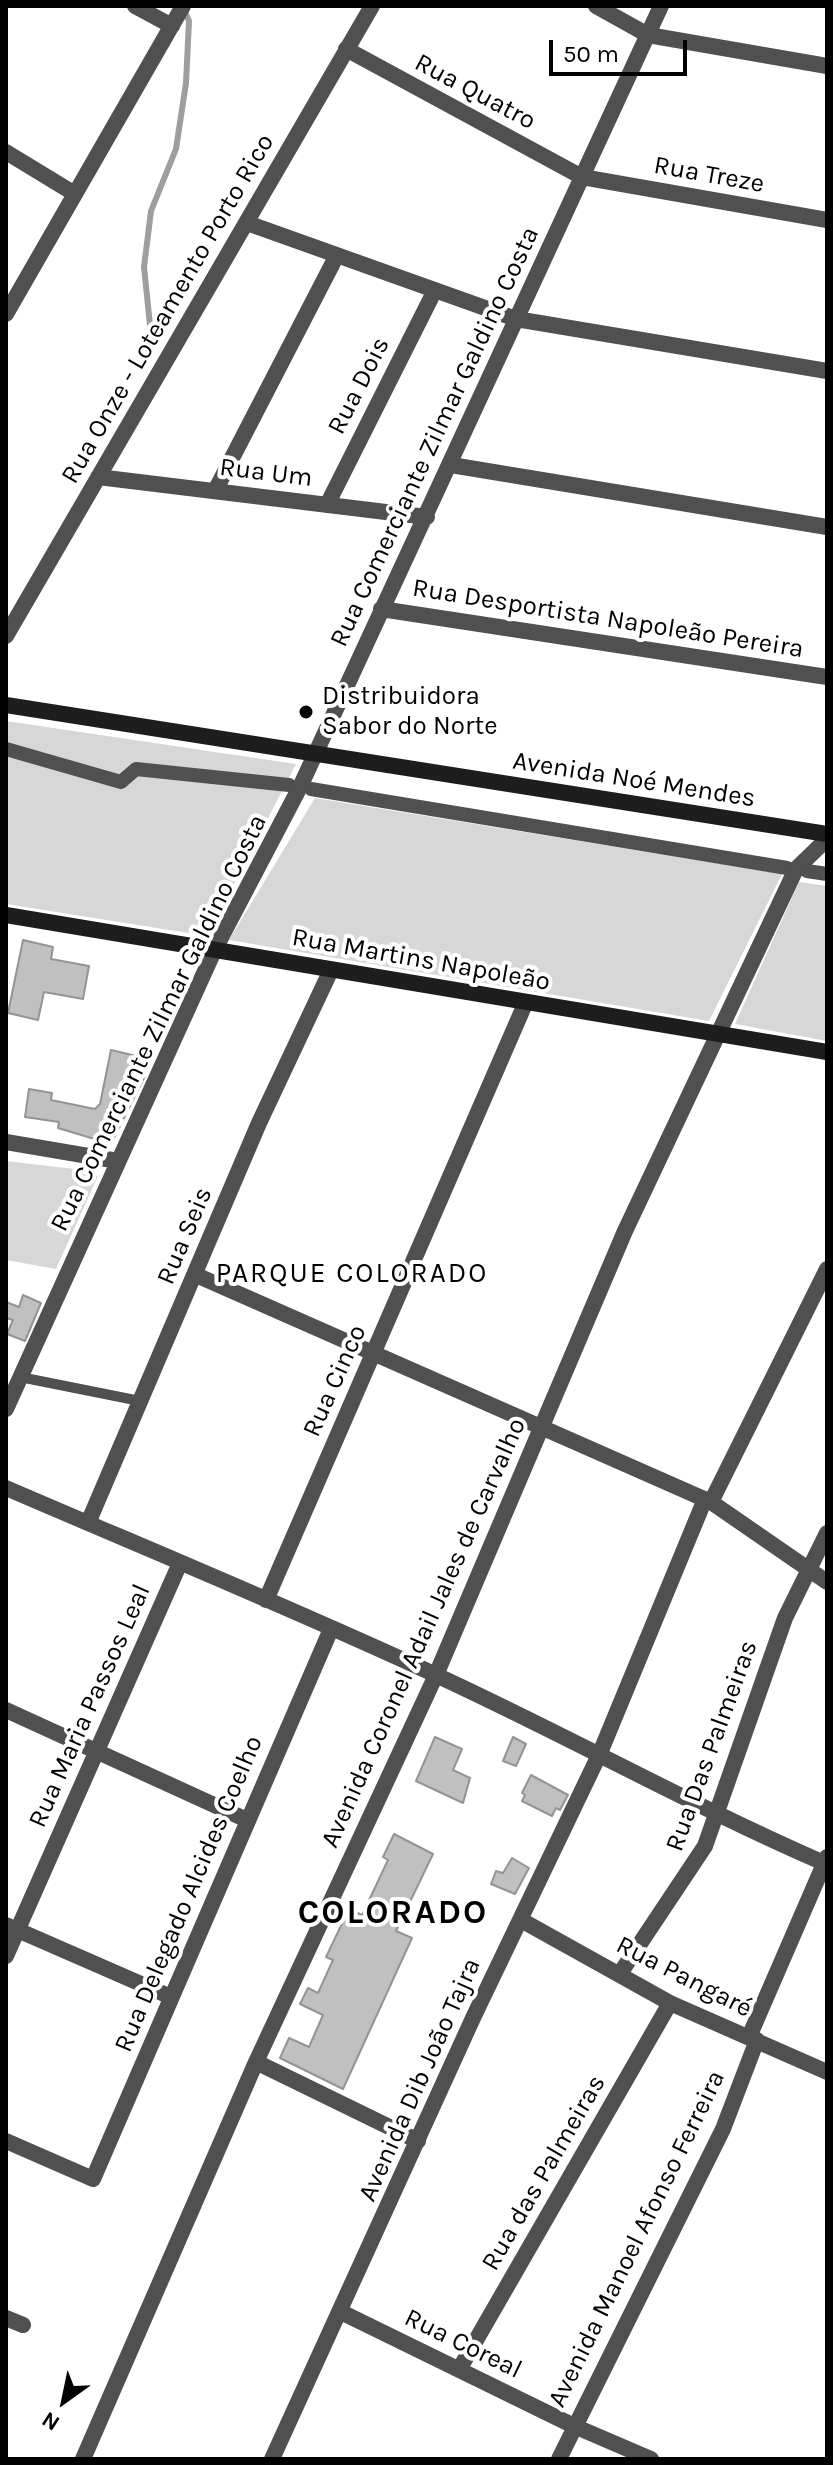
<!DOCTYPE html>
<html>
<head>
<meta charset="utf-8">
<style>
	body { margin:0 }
	#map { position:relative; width:833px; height:2465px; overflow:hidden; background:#fff; font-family:Karla,sans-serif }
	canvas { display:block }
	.frame { position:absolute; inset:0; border:8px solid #000; pointer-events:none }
	.north { position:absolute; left:24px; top:2361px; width:80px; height:80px; -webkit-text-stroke:6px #fff; paint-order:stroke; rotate:213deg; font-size:22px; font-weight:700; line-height:32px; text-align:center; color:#000 }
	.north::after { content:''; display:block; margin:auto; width:28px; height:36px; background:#000; clip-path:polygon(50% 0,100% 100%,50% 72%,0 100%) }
	.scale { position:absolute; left:549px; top:40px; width:138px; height:36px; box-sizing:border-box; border:4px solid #000; border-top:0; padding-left:10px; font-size:24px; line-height:28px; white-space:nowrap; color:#000; -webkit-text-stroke:6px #fff; paint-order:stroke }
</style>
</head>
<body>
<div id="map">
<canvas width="833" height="2465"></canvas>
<div class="frame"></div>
<div class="north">N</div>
<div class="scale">50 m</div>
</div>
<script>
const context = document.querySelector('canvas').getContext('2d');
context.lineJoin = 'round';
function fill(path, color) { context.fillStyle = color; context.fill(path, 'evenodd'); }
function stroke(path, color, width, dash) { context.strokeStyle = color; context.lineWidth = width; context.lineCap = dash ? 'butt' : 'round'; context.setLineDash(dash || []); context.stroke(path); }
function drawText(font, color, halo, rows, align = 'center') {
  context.font = font + ' Karla,sans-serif'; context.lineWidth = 8; context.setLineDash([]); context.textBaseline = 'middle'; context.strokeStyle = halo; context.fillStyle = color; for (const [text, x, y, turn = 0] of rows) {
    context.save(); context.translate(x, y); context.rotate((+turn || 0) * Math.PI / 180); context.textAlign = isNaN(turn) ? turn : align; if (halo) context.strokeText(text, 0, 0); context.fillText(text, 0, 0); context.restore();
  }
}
fill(new Path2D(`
	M6,721L296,764L207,936L6,904Z
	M315,798L782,874L709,1021L229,940Z
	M799,882L827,886V1041L735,1024Z
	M6,1161L83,1170L98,1176L56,1269L6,1260Z`), '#d7d7d7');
stroke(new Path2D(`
	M152,344L144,267L151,211L176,149L186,83L189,21L185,12`), '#9e9e9e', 6);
const building = new Path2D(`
	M23,940L53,947L51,959L89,966L83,999L44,992L38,1020L8,1013Z
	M111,1050L149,1059L144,1078L111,1144L58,1128L59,1122L25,1117L29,1089L52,1093L51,1100L95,1109L100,1104Z
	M23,1295L41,1303L25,1341L7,1334L13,1320L6,1318V1302L19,1307Z
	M435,1737L462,1749L453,1770L470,1778L463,1803L416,1781Z
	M513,1737L526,1744L516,1766L503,1761Z
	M531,1775L568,1795L560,1810L556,1808L552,1816L522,1801L525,1795L522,1793Z
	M394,1834L433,1854L396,1931L412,1938L343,2089L280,2058L289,2038L309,2047L323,2015L300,2004L308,1988L318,1993L333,1960L326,1957L349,1909L362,1915L388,1860L383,1857Z
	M512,1858L529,1868L515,1894L491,1884L496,1871L503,1873Z`);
fill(building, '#c0c0c0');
stroke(building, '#949494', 2);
stroke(new Path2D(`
	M20,1377L140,1401`), '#505050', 10);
stroke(new Path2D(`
	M6,749L121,782L136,769L289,785
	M311,789L787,868
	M807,871L827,874`), '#505050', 14);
stroke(new Path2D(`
	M135,6L172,26
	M596,6L648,35L827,66
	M346,49L582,177L827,220
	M6,152L75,194
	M247,223L516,319L827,371
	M6,314L183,6
	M451,465L827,527
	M98,477L427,517
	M215,491L337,255
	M327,505L435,290
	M381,609L827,677
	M6,636L372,6
	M6,1142L118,1161
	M196,1275L711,1502L827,1582
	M6,1409L215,949L300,787L661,6
	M6,1488C150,1550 296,1610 438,1676C568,1736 693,1806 824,1863
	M711,1502L827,1269
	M88,1523L259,1123L331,970
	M266,1600L525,1004
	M6,1710L247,1820
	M521,1920L670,2003L827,2072
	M6,1925L171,1997
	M6,1956L180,1563
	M621,1972L705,1846L785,1618L827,1533
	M749,2037L827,1857
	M256,2062L418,2141
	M6,2141L93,2179L331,1629
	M341,2312L574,2426L651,2459
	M6,2318L23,2325
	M460,2368L670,2003
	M83,2459L256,2062L436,1675L625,1231L796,869L827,839
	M272,2459L473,2018L600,1753L705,1499
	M559,2459L723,2129L757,2040`), '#505050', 16);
stroke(new Path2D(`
	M6,705L827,834
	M6,915L827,1052`), '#1d1d1d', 16);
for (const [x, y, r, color] of [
	[306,712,8,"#000"]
]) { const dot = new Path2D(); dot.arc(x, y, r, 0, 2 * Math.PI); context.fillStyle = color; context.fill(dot); stroke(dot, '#fff', 3); }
drawText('26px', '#000', '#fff', [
	["Rua Quatro",475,92,28],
	["Rua Treze",709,175,10],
	["Rua Onze - Loteamento Porto Rico",168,309,-60],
	["Rua Dois",359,386,-63],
	["Rua Comerciante Zilmar Galdino Costa",435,437,-65],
	["Rua Um",266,473,7],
	["Rua Desportista Napoleão Pereira",608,619,9],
	["Avenida Noé Mendes",634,780,9],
	["Rua Martins Napoleão",421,960,10],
	["Rua Comerciante Zilmar Galdino Costa",159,1023,-64],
	["Rua Seis",185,1236,-67],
	["Rua Cinco",335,1381,-66],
	["Avenida Coronel Adail Jales de Carvalho",424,1633,-66],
	["Rua Maria Passos Leal",90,1706,-66],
	["Rua Das Palmeiras",712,1746,-70],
	["Rua Delegado Alcides Coelho",189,1894,-67],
	["Rua Pangaré",684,1977,27],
	["Avenida Dib João Tajra",420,2080,-66],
	["Rua das Palmeiras",544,2173,-60],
	["Avenida Manoel Afonso Ferreira",637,2239,-64],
	["Rua Coreal",463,2344,26]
]);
drawText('26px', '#000', '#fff', [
	["Distribuidora",322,697],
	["Sabor do Norte",322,727]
], 'left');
context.letterSpacing = '2px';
drawText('28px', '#000', '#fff', [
	["PARQUE COLORADO",352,1274]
]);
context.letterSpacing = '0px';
context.letterSpacing = '2px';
drawText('bold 34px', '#000', '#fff', [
	["COLORADO",393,1913]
]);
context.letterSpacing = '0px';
</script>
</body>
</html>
